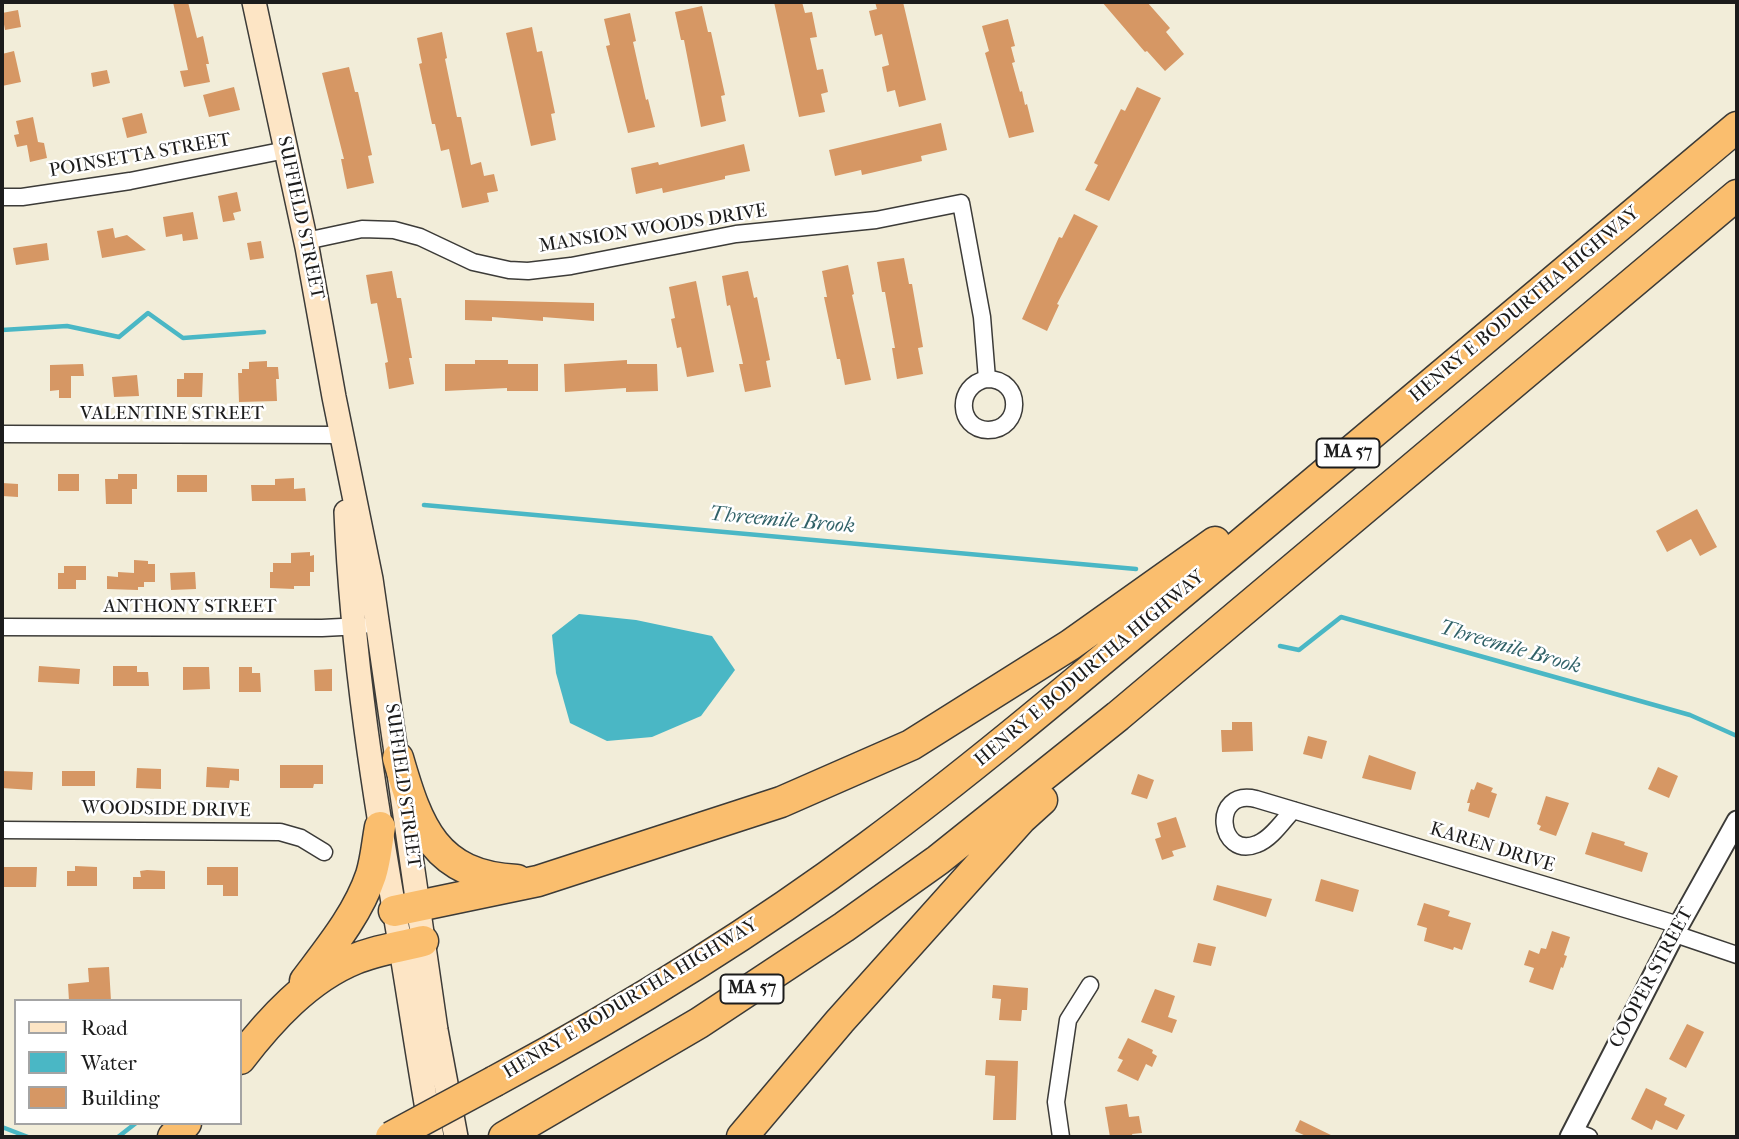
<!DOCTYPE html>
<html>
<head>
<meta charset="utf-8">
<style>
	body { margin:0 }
	#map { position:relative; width:1739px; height:1139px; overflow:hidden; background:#f2edd9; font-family:"IM FELL French Canon",serif }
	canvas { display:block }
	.frame { position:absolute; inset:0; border:4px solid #1c1c1c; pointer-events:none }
	.legend { position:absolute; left:14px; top:999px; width:228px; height:126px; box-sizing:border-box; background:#fff; border:2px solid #a4a4a4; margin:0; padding:9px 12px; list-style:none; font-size:21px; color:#1c1c1c }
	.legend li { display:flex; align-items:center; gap:14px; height:35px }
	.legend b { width:35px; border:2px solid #a4a4a4 }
</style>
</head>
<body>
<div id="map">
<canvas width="1739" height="1139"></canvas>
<div class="frame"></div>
<ul class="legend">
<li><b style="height:9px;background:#fde5c5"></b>Road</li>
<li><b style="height:19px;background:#4ab7c5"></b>Water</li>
<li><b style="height:19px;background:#d69764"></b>Building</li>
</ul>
</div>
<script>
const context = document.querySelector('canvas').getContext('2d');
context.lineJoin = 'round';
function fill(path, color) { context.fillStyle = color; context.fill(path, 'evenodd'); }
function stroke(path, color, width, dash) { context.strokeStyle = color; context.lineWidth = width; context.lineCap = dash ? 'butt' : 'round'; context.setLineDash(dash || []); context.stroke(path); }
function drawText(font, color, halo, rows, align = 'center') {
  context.font = font + ' "IM FELL French Canon",serif'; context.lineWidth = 5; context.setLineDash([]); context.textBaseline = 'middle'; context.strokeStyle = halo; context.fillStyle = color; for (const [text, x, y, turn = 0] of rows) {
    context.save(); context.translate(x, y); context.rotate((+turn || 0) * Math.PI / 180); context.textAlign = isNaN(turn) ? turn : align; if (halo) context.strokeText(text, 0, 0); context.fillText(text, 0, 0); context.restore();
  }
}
fill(new Path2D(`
	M579,614L636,620L712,636L735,670L701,716L652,737L607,741L570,723L556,673L552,635Z`), '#4ab7c5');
stroke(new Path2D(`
	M2,330L67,326L119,337L148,313L183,338L264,332
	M424,505L1136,569
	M1280,646L1299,650L1341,617L1690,715L1737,736
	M2,1127L28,1137
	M118,1137L136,1123`), '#4ab7c5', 4.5);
fill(new Path2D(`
	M173,2H188L197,38L203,36L209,64H206L210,82L184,87L180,71L188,70Z
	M774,2H802L805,13L812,12L817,37L810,38L817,70L823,69L828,92L821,94L825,112L799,117Z
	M875,2H903L926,100L899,107L895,90L887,92L882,67L889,65L882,34L875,36L869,11L877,9Z
	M1102,2H1147L1170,28L1166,32L1184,54L1165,71L1147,51L1145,52Z
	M702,6L708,32H711L725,95L721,96L726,121L701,127L684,40H681L675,12Z
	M18,10L21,27L5,30L2,13Z
	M630,13L636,41L633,42L646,100L648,99L655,127L628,133L606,46L610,45L604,19Z
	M1008,19L1015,46L1011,47L1015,62L1012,63L1020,92L1022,91L1025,105L1027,104L1034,132L1009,138L985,53L989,51L982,26Z
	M532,27L537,52L542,51L555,113L551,114L556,140L531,146L506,33Z
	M442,32L447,58L445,59L457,117H461L471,165L481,162L484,176L494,174L498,191L487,193L489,202L462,208L449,149L441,151L435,124H432L419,64L422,63L417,38Z
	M14,51L21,82L2,86V54Z
	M349,67L355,92H358L372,155L368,156L374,183L347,189L341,159H344L322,73Z
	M107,70L110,83L93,87L91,73Z
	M234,87L240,110L209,117L203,95Z
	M1137,87L1161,98L1109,201L1085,190L1098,165L1094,163L1121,109L1125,111Z
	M142,113L147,133L127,138L122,118Z
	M33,117L38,142L44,143L47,158L30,162L27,145L17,147L14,135L19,134L16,121Z
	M941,123L947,150L921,156L922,161L862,175L861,170L835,176L829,150Z
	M744,144L750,171L725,176V179L663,193L662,188L636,194L631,168L658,162L659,165Z
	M237,192L241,211L233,213L235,220L223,222L218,196Z
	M193,212L198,239L183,241L182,234L166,237L163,217Z
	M1074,214L1098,226L1057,304L1059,305L1047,331L1022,319L1059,237L1062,238Z
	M113,228L115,238L127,235L146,250L102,258L97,231Z
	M261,241L264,258L250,260L247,243Z
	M47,243L49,260L16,265L13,248Z
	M904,258L909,284H912L923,347L918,348L923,374L897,379L892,348H895L885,292H882L877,262Z
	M848,265L854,294L852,295L871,380L845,385L840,359H837L824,297H827L822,271Z
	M392,271L397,298H401L412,358H409L414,384L389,389L385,363L388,362L377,303L371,304L366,275Z
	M748,271L754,298L757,297L770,360L766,361L771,387L745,392L739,364H743L730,305L727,306L722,276Z
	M696,281L714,372L687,377L681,347L677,348L671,319L675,318L669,287Z
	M465,300L594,303V321L543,317V321L492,317V321L465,320Z
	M475,360H508V364H538V391H507V388L445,391V364H475Z
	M627,360V364H657L658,391L626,392V388L565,392L564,364Z
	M267,361V367H278L279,379H276L277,401L239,402L238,373H242V369H249V362Z
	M83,364L84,376H71V398H59V390L50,391V365Z
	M184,373H203L202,397H177V379H184Z
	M137,375L139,396L114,397L112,377Z
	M58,474H79V491H58Z
	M118,474H137V489H132V504H106L105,479H118Z
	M177,475H207V492H177Z
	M294,478V489L305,488L306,501H252L251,485H275V479Z
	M2,483L18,484V497L2,496Z
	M1697,509L1717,547L1700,556L1691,539L1667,552L1656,531Z
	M310,552V556L314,555V572H310V586H294V589L270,588V572H273V563H291V553Z
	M134,560L148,561V564H155V582H144V587H138V590L107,589V576L118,577V572L134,573Z
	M64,566H86V580H76V589H58V573H64Z
	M195,572L196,589L171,590L170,573Z
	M39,666L80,669L79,684L38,682Z
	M113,666H137V672H148L149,686H113Z
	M183,667H209L210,689L183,690Z
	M239,667H252V673H260L261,692H239Z
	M332,669V691H315L314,670Z
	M1232,722H1252L1253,751L1222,752L1221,730H1232Z
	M1308,736L1327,741L1322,759L1303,754Z
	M1369,755L1416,772L1411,790L1362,778Z
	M280,765H323V784H314L313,788H280Z
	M207,767L239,769V781L230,780L229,788L206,787Z
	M1658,767L1678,776L1669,798L1648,789Z
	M137,768L161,769V789L136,788Z
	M2,771L33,772L32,790L2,788Z
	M62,771H95V786H62Z
	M1138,774L1154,780L1147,799L1131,794Z
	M1477,782L1493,788L1491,792L1497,794L1489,818L1468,811L1470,803H1467L1471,789L1474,790Z
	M1546,796L1569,803L1556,836L1539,830L1541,826L1537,824Z
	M1176,817L1186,847L1172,851L1174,856L1162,860L1155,839L1161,837L1157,823Z
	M1592,832L1625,842L1624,845L1648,853L1642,872L1585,854Z
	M75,866L97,867V886H67V871H75Z
	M4,867H37L36,887H4Z
	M207,867H238V896H223V885H207Z
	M147,870L165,871V889H133V877H141L140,871Z
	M1321,879L1359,890L1353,912L1315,901Z
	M1217,885L1272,899L1266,917L1213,900Z
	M1424,903L1450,911L1448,916L1471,923L1462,950L1454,947L1453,950L1424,941L1427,928L1417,925Z
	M1552,931L1570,937L1564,955L1567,956L1563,968L1561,967L1553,990L1529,982L1534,968L1524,965L1529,950L1539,954L1541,948L1546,949Z
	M1198,943L1216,947L1211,966L1193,962Z
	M109,967L111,1001H69L68,984L89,982L88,968Z
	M993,985L1028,988L1027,1010H1022L1021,1021L999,1020L1001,999L992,998Z
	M1155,989L1175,996L1168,1017L1177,1020L1172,1033L1141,1022Z
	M1687,1024L1704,1032L1686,1068L1669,1059Z
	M1128,1038L1153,1050L1152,1053L1157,1056L1152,1067L1146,1064L1138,1081L1117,1071L1123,1060L1118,1058Z
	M986,1060L1018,1061L1016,1120H993L995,1076L985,1075Z
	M1646,1088L1667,1098L1664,1105L1685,1115L1677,1130L1656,1120L1652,1130L1631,1119Z
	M1127,1104L1129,1117L1139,1116L1142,1133L1132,1134L1133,1137H1110L1105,1107Z
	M1300,1120L1335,1137H1308L1295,1131Z`), '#d69764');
const minor = new Path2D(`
	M2,197H22L130,181L286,150
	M306,241L362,229L394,230L420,237L473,262L509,270L528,271L571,266L736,234L876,220L961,203L982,317L987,379C1024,379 1022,430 988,430C957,429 955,385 987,379
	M2,434L343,435
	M2,627L322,628L362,626
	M1293,810C1283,821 1271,839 1257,844C1218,860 1210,788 1256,799L1679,925
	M2,830L280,832L301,838L324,852
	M1675,934L1737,955
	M1573,1131L1589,1137
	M1061,1137L1056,1102L1068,1020L1090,985`);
const tertiary = new Path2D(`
	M1570,1137L1679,925L1737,821`);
const secondary = new Path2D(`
	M254,2L307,247L334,397L371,579L436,1030L456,1137
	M346,512C352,657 375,800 400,943C411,1008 420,1073 432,1137`);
const motorway = new Path2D(`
	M398,758C418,827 435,876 517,880
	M394,911L538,881L781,802L911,745L1070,645L1215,542
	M305,981C329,949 358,914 371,875C376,859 377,843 380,827
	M240,1059C270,1020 308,978 355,959C376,950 401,947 423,941
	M495,1081C625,1011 751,934 869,846C992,755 1107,655 1224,558C1395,414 1566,270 1737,127
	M173,1137L186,1123
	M504,1137L699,1023L844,927L938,860L1118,716L1737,195
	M742,1137L840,1021L1021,819L1042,800`);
stroke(minor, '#3c3b38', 19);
stroke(tertiary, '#3c3b38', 23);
stroke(secondary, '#3c3b38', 26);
stroke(motorway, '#3c3b38', 33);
stroke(minor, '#fff', 16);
stroke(tertiary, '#fff', 19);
stroke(secondary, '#fde5c5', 23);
stroke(motorway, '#fabe6e', 30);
const motorwayBridge = new Path2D(`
	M391,1137L495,1081`);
stroke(motorwayBridge, '#3c3b38', 33, []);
stroke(motorwayBridge, '#fabe6e', 30);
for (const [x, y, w] of [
	[1348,453,63],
	[752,989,63]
]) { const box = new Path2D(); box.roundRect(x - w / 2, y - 14.5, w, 29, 5); context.fillStyle = '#fff'; context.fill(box); stroke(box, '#1c1c1c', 2); }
drawText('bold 18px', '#1c1c1c', null, [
	["MA 57",1348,453],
	["MA 57",752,989]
]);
drawText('19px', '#1c1c1c', '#fff', [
	["POINSETTA STREET",140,156,-10],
	["SUFFIELD STREET",300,218,78],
	["MANSION WOODS DRIVE",653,229,-9],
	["HENRY E BODURTHA HIGHWAY",1525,305,-40],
	["VALENTINE STREET",172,414],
	["ANTHONY STREET",190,607],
	["HENRY E BODURTHA HIGHWAY",1090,669,-40],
	["SUFFIELD STREET",402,786,82],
	["WOODSIDE DRIVE",166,810,1],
	["KAREN DRIVE",1492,848,17],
	["COOPER STREET",1652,978,-62],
	["HENRY E BODURTHA HIGHWAY",631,999,-31]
]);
drawText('italic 21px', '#316268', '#fff', [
	["Threemile Brook",782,521,5],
	["Threemile Brook",1510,648,16]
]);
</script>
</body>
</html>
